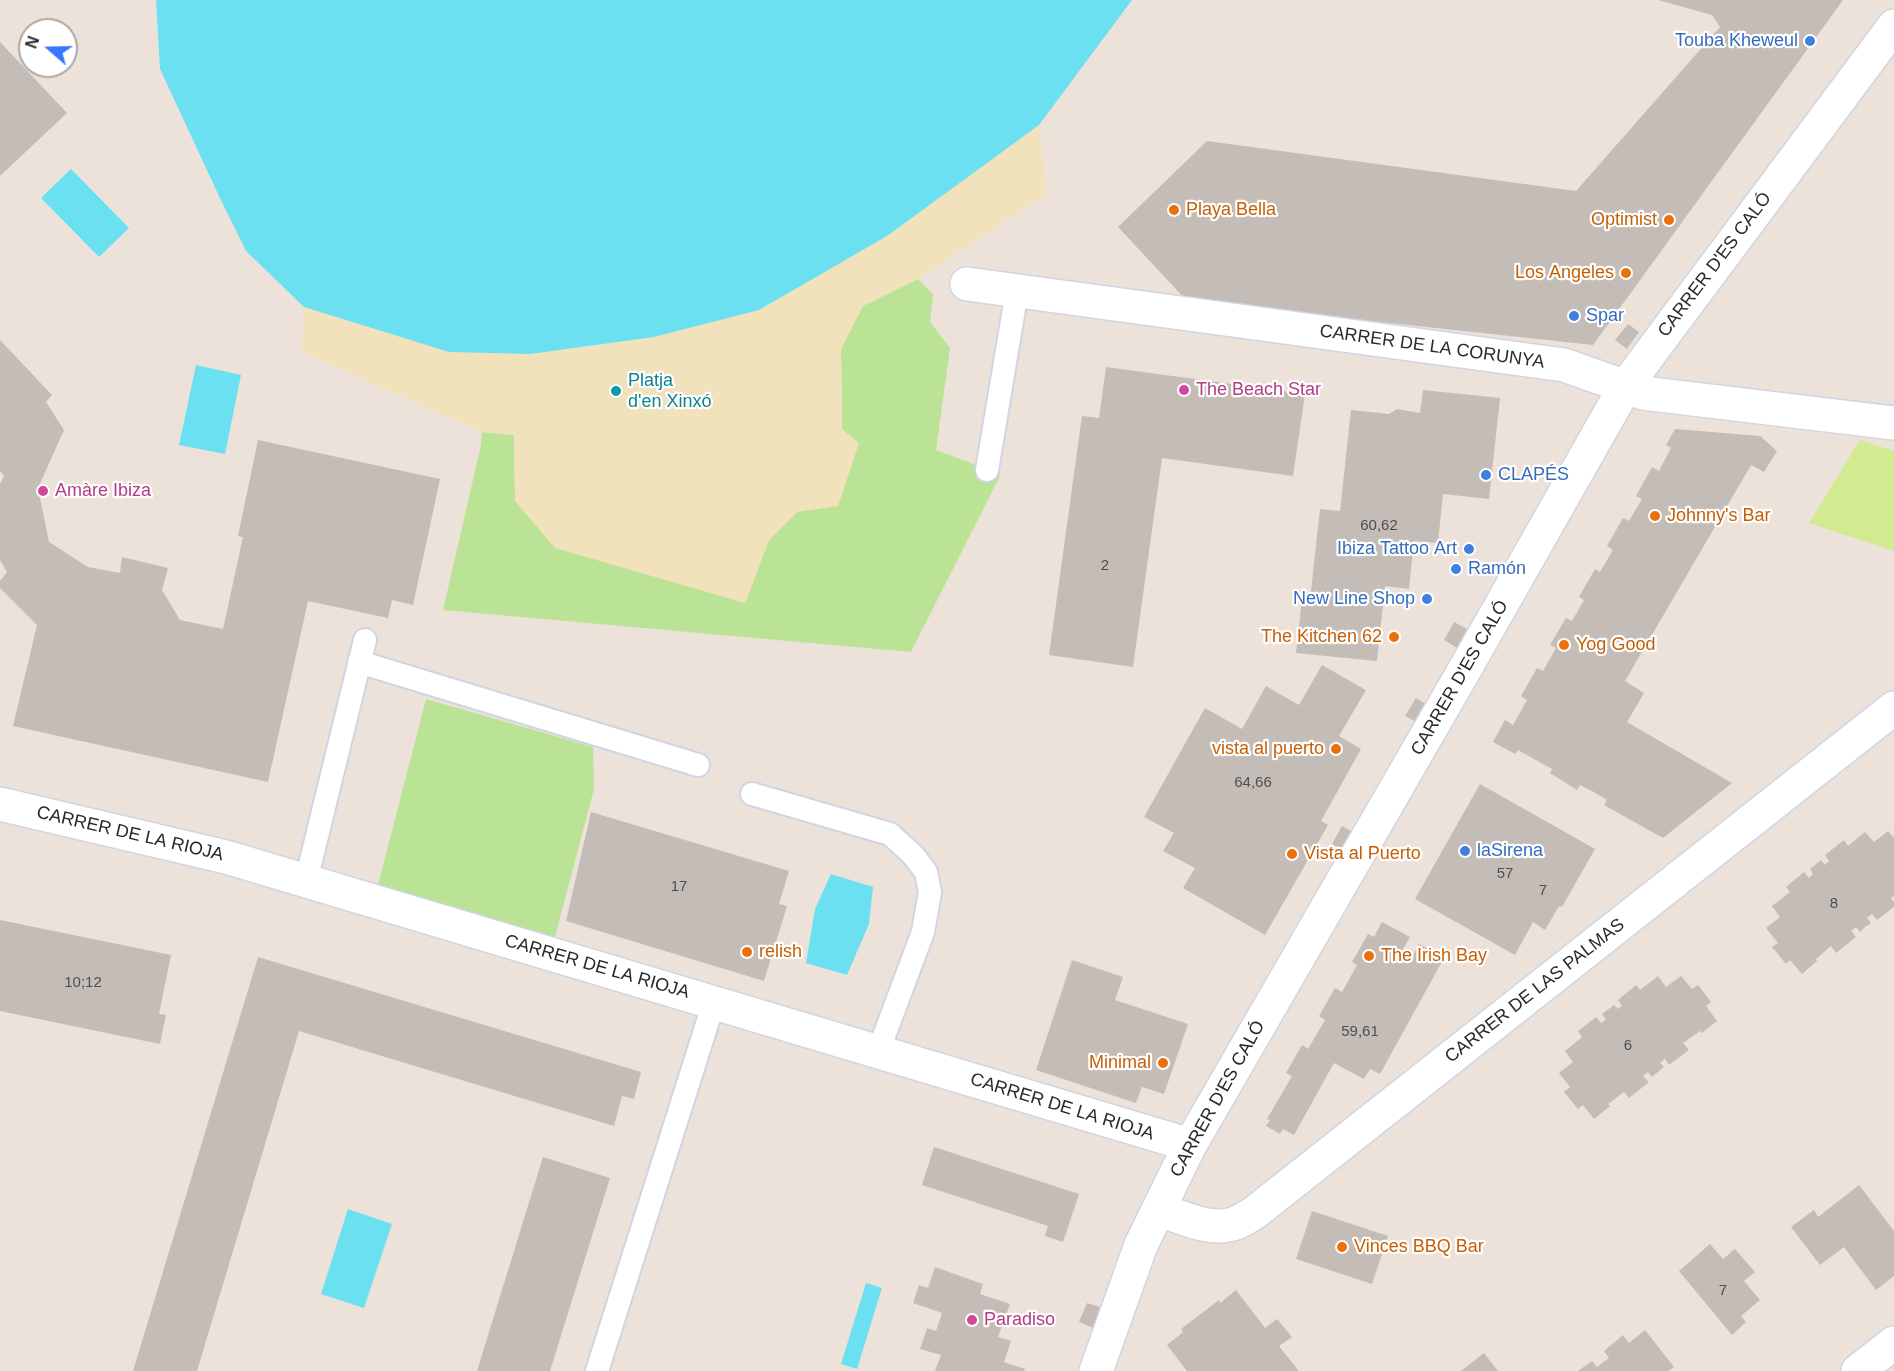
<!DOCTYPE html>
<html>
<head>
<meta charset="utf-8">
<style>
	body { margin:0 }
	#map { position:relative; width:1894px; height:1371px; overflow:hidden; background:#ece2da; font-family:Helvetica,sans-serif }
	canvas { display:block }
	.north { position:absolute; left:18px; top:18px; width:60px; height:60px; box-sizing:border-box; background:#fff; border:2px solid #a9a9a9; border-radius:50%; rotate:290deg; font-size:16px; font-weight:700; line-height:24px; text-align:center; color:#292929 }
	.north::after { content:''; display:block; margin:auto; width:21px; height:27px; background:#3677fc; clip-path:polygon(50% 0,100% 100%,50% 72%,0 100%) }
</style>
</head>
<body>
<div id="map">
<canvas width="1894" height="1371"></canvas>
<div class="north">N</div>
</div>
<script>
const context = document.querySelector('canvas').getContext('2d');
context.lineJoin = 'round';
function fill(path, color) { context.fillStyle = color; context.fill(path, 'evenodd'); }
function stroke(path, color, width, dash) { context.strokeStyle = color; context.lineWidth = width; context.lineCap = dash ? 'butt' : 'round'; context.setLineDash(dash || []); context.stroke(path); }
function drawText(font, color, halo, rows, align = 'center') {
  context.font = font + ' Helvetica,sans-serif'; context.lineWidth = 4.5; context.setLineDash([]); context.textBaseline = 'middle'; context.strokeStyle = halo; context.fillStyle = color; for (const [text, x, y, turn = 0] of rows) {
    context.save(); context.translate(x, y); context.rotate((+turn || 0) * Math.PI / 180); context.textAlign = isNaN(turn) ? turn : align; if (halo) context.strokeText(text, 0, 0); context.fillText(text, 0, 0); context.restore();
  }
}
fill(new Path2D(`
	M918,279L933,294L930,322L950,348L936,450L1001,474L911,652L443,610L481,445L482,432L514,435L515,501L745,603L769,540L797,512L842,429L841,349L863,306Z
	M426,699L593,747L594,789L555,937L378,885Z`), '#bbe395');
fill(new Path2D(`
	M1039,125L1047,193L918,279L862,306L841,349L842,429L859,443L838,506L797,512L769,540L745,603L555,548L515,501L514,435L482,432L302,352L304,307L449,352L530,354L654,337L759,310L887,236Z`), '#f2e2bc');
fill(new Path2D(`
	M1860,440L1894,451V551L1809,523Z`), '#d2eb91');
fill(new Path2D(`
	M156,0H1132L1039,125L887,236L759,310L654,337L530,354L449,352L304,307L246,251L219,196L160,69Z
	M71,169L129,228L99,257L41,198Z
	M196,365L241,375L225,454L179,445Z
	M831,874L873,887L869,924L847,975L806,963L815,909Z
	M348,1209L392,1224L364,1308L321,1294Z
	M866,1283L882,1288L857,1369L841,1364Z`), '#6be0f0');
fill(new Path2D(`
	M1658,0H1843L1593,345L1187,301L1118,227L1207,141L1576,191L1720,27L1712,15Z
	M0,42L67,113L0,176Z
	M1628,324L1639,332L1627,349L1615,340Z
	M0,340L52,395L46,402L64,430L38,488L49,542L88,567L120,573L122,557L168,568L162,590L180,620L223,629L243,537L238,536L258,440L440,479L413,605L392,600L388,618L308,601L268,782L13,726L37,625L0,588V581L7,572L0,560V484L4,476L0,471Z
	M1106,367L1305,394L1293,476L1162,458L1133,667L1049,655L1082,416L1099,418Z
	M1423,390L1500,398L1489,499L1443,494L1438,543L1414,541L1409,589L1385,586L1377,661L1296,653L1302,599L1310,600L1320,509L1340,511L1351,410L1389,414L1397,409L1420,413Z
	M1675,429L1760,436L1777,451L1764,472L1751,465L1625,681L1644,693L1627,722L1732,783L1663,838L1604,805L1607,800L1592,791L1580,785L1577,790L1550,773L1552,769L1518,750L1515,754L1493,742L1505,720L1513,725L1527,700L1521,696L1537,668L1543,671L1556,648L1550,645L1566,618L1572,621L1584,600L1579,597L1595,569L1600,572L1613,550L1607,546L1623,518L1629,521L1642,499L1636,496L1652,467L1659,471L1671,448L1666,445Z
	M1454,622L1467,629L1457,648L1444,640Z
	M1322,665L1366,690L1339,736L1361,749L1321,821L1328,825L1265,935L1183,888L1195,868L1163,851L1174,833L1144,817L1205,708L1242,729L1266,686L1299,705Z
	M1416,698L1428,705L1418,723L1405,716Z
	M1480,784L1595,849L1562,907L1559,906L1545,930L1533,922L1515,955L1415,899Z
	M591,812L789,871L779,904L787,906L764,981L566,921Z
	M1342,826L1355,833L1345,851L1332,844Z
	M1888,831L1894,838V896L1891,898L1894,902V907L1877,920L1872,914L1867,918L1871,923L1865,927L1860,932L1856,927L1851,931L1856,937L1836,953L1831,946L1816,959L1817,961L1802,974L1790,960L1786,964L1772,947L1778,943L1766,928L1780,917L1772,906L1790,892L1786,887L1804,872L1809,878L1813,874L1810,869L1821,860L1825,865L1829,861L1825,855L1844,840L1848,846L1865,832L1874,842Z
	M0,920L171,955L159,1014L166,1015L160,1044L0,1011Z
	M1382,922L1410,937L1402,951L1412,957L1419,944L1444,958L1380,1074L1370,1069L1364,1079L1334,1063L1294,1135L1283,1129L1280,1134L1266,1126L1270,1120L1267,1119L1292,1076L1286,1073L1302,1045L1308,1049L1325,1020L1319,1016L1335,988L1342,992L1357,965L1352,962L1368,934L1374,937Z
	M258,957L641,1072L634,1099L622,1096L614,1126L299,1031L197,1371H133Z
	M1072,960L1123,977L1115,1000L1188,1024L1164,1094L1142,1087L1136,1103L1036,1070Z
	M1658,976L1666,987L1681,976L1692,989L1698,985L1711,1002L1706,1006L1717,1021L1702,1033L1700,1031L1683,1043L1689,1050L1669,1065L1665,1059L1660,1063L1664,1067L1652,1077L1648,1072L1643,1076L1649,1082L1629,1098L1624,1092L1608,1104L1610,1106L1594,1119L1583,1105L1578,1109L1564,1092L1570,1087L1559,1073L1573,1062L1565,1051L1582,1037L1578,1031L1596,1017L1601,1023L1606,1019L1602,1014L1614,1005L1618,1009L1622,1006L1618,1000L1636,985L1640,990Z
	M934,1147L1079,1194L1063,1242L1045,1236L1048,1226L922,1185Z
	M543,1157L610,1178L550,1371H477Z
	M1859,1185L1894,1231V1276L1876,1290L1844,1247L1820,1265L1791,1227L1814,1210L1818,1217Z
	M1312,1211L1388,1236L1372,1284L1296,1259Z
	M1710,1244L1723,1259L1735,1249L1755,1272L1744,1281L1760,1300L1741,1316L1746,1322L1732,1335L1679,1271Z
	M935,1267L983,1284L980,1294L1010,1304L998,1337L1011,1341L1004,1362L1025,1369L1024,1371H935L941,1355L920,1349L927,1328L936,1331L942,1313L913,1303L919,1285L928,1288Z
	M1236,1290L1265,1328L1277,1319L1292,1337L1279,1346L1299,1371H1187L1167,1345L1183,1332L1181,1329L1219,1300L1220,1303Z
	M1087,1303L1100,1307L1093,1328L1079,1322Z
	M1645,1330L1674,1367L1668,1371H1578L1592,1361L1597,1367L1609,1358L1604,1351L1623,1335L1629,1343Z
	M1484,1353L1498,1371H1461Z`), '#c4bcb7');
const service = new Path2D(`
	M987,470L1017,291
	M359,662L698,765
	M752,794L890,834L913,855L926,872L930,892L923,932L878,1052
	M306,881L365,640
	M597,1371L714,1002`);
const minor = new Path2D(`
	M967,284L1564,365L1643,393L1894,423
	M0,804L226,857L1190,1145
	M1159,1209C1180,1217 1209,1231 1233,1224C1240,1222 1247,1217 1254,1213L1894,708
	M1096,1371L1141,1245L1190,1145L1461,676L1625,387L1894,26
	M1858,1371L1894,1343`);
stroke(service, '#cfd6e2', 26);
stroke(minor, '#cfd6e2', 36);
stroke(service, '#fff', 22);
stroke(minor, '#fff', 33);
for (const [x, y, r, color] of [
	[1810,41,6,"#3f7fe0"],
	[1174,210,6,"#e8710a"],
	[1669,220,6,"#e8710a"],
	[1626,273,6,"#e8710a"],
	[1574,316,6,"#3f7fe0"],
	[1184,390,6,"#d1479c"],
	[616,391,6,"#0f9aa8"],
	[1486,475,6,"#3f7fe0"],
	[43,491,6,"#d1479c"],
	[1655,516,6,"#e8710a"],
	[1469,549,6,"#3f7fe0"],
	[1456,569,6,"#3f7fe0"],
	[1427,599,6,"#3f7fe0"],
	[1394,637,6,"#e8710a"],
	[1564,645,6,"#e8710a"],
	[1336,749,6,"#e8710a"],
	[1465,851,6,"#3f7fe0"],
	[1292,854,6,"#e8710a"],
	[747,952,6,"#e8710a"],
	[1369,956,6,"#e8710a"],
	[1163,1063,6,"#e8710a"],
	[1342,1247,6,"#e8710a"],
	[972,1320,6,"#d1479c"]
]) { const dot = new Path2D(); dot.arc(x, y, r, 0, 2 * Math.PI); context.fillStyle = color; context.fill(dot); stroke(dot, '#fff', 2); }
drawText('15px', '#504e4c', null, [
	["60,62",1379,526],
	["2",1105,566],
	["64,66",1253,783],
	["57",1505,874],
	["17",679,887],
	["7",1543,891],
	["8",1834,904],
	["10;12",83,983],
	["59,61",1360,1032],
	["6",1628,1046],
	["7",1723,1291]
]);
drawText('18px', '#366cbe', '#fff', [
	["Touba Kheweul",1798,41,"right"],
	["Spar",1586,316],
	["CLAPÉS",1498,475],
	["Ibiza Tattoo Art",1457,549,"right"],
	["Ramón",1468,569],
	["New Line Shop",1415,599,"right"],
	["laSirena",1477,851]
], 'left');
drawText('18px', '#c56008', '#fff', [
	["Playa Bella",1186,210],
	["Optimist",1657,220,"right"],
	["Los Angeles",1614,273,"right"],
	["Johnny's Bar",1667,516],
	["The Kitchen 62",1382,637,"right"],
	["Yog Good",1576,645],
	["vista al puerto",1324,749,"right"],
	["Vista al Puerto",1304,854],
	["relish",759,952],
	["The Irish Bay",1381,956],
	["Minimal",1151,1063,"right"],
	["Vinces BBQ Bar",1354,1247]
], 'left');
drawText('18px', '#292929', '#fff', [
	["CARRER D'ES CALÓ",1715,265,-53],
	["CARRER DE LA CORUNYA",1432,347,8],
	["CARRER D'ES CALÓ",1460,678,-60],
	["CARRER DE LA RIOJA",130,834,13],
	["CARRER DE LA RIOJA",597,967,16],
	["CARRER DE LAS PALMAS",1535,991,-38],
	["CARRER D'ES CALÓ",1218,1099,-61],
	["CARRER DE LA RIOJA",1062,1107,17]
]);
drawText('18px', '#0d838f', '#fff', [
	["Platja",628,381],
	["d'en Xinxó",628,402]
], 'left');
drawText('18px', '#b23c85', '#fff', [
	["The Beach Star",1196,390],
	["Amàre Ibiza",55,491],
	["Paradiso",984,1320]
], 'left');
</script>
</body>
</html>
